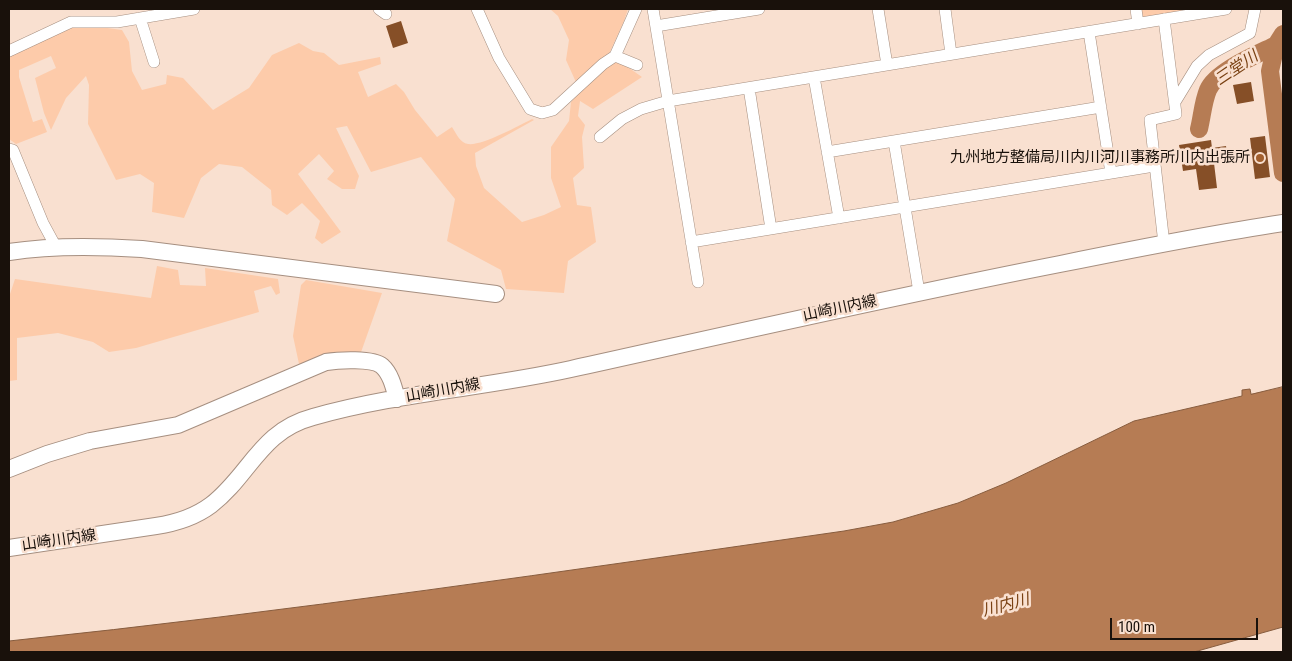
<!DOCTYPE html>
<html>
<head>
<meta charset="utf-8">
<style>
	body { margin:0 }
	#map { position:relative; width:1292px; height:661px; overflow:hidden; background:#f9e0d0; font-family:"Roboto Condensed",sans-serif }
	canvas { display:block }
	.frame { position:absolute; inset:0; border:10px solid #19110b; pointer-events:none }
	.scale { position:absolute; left:1110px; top:618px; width:148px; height:22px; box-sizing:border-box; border:2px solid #19110b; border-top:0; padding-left:6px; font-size:15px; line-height:18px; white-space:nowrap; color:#19110b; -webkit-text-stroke:4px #f9e0d0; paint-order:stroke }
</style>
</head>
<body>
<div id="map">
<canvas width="1292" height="661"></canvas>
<div class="frame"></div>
<div class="scale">100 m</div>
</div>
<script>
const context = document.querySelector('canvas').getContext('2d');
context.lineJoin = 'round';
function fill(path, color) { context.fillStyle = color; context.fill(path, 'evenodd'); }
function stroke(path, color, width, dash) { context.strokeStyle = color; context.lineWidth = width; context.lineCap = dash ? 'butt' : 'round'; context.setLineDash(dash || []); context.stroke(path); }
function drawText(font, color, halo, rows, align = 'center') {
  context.font = font + ' "Roboto Condensed","Noto Sans JP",sans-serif'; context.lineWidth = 5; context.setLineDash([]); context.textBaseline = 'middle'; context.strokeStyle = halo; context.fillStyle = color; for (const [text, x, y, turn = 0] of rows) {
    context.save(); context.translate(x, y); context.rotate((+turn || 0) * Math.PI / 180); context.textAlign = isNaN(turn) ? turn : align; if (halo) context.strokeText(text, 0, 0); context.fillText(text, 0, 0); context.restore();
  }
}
fill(new Path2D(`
	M550,9H628L624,21L609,54L642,77L593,109L580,101L578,116L585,125L582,137L584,168L573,178L577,205L591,207L596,242L568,261L564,293L506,289L501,270L447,241L455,199L421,157L371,172L347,126L336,128L359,176L355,189H342L327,179L334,171L319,154L298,174L341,232L322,244L315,238L320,221L302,203L287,215L272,205L271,190L242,167L219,164L201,178L184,218L152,212L154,183L140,174L116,180L88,124L89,85L86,76L66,98L51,130L44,113L35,78L56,68L51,56L19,70V77L33,122L42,119L47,132L16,144L9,139V54L73,27L93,26L122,30L129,42L132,71L142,90L166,84L167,75L183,78L213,110L249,88L272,55L299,43L313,51L324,53L339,65L380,57L381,64L358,72L368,97L396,84L404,92L415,110L437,137L452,127C456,133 460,143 468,144C482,146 518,126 532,119L534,120L475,153L476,166L484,188L522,222L544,215L561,207L551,178V147L569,121L571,102L581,91L575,80L566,60L569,40L558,16Z
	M1141,9H1191L1188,12L1142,18Z
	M157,266L178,270L180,285L206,286L205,268L278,279L280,293L276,295L271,286L254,291L259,312L136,348L109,352L93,342L58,333L17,338V380L9,381V297L15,279L151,298Z
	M306,280L382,293L360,355L325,357L299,364L293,336L301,285Z`), '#fdcbaa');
const water = new Path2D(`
	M1283,387V627L1194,652H9V641C288,612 566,571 844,531L893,522L958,503L1006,483L1134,421L1242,396V390L1250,389L1251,394Z`);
fill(water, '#b67c54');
stroke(water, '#875c3e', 1);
stroke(new Path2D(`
	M1283,34L1276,45L1270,71L1283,173
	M1199,129C1202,117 1203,102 1208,90C1216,71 1258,54 1276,45`), '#b67c54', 18);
fill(new Path2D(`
	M401,21L408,43L393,48L386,26Z
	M1251,82L1254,101L1237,104L1233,85Z
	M1265,136L1270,177L1255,179L1250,138Z
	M1211,140L1212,148L1226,146L1228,161L1214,163L1217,188L1199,190L1196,169L1183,171L1179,145Z`), '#864f27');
const street = new Path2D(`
	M379,9L386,14
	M477,9L499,58L530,109L542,113L553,110L603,64L615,56L637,65
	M653,9L698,282
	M878,9L887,65
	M945,9L951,54
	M1136,9L1138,24
	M140,18L154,62
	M1164,19L1176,114L1150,120L1164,244
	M656,26L759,9
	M1089,32L1111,173
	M9,51L71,22H117L194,9
	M615,56L636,9
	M814,77L839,218
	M749,88L771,229
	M1175,102L1197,66L1209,55L1250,33L1255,9
	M600,137L622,119L641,109L668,101L1226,9
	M894,141L919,292
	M9,149L13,150L43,223L56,247
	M827,152L1101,107
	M691,242L1154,166`);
const secondary = new Path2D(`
	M9,252C53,245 97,246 142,249L496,294
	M9,469L47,454L90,441L178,425L326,362C338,360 373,358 382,366C391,374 394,388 397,399
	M9,548L156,526C176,523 195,517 211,505C250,475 260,431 313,417C397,393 485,388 571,369C734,333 896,296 1060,264C1134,249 1209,234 1283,223`);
stroke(street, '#a68f80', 12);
stroke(secondary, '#a68f80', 18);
stroke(street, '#fff', 11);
stroke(secondary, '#fff', 16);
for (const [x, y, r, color] of [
	[1260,158,5,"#a25f2d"]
]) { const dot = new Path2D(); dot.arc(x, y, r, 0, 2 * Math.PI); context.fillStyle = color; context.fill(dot); stroke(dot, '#f9e0d0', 2); }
drawText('15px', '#19110b', '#f9e0d0', [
	["九州地方整備局川内川河川事務所川内出張所",1250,158]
], 'right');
drawText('15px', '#19110b', '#f9e0d0', [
	["山崎川内線",840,309,-12],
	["山崎川内線",443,391,-10],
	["山崎川内線",59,541,-8]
]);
drawText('italic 16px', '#794012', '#f9e0d0', [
	["三堂川",1237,69,-34],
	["川内川",1006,606,-15]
]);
</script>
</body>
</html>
